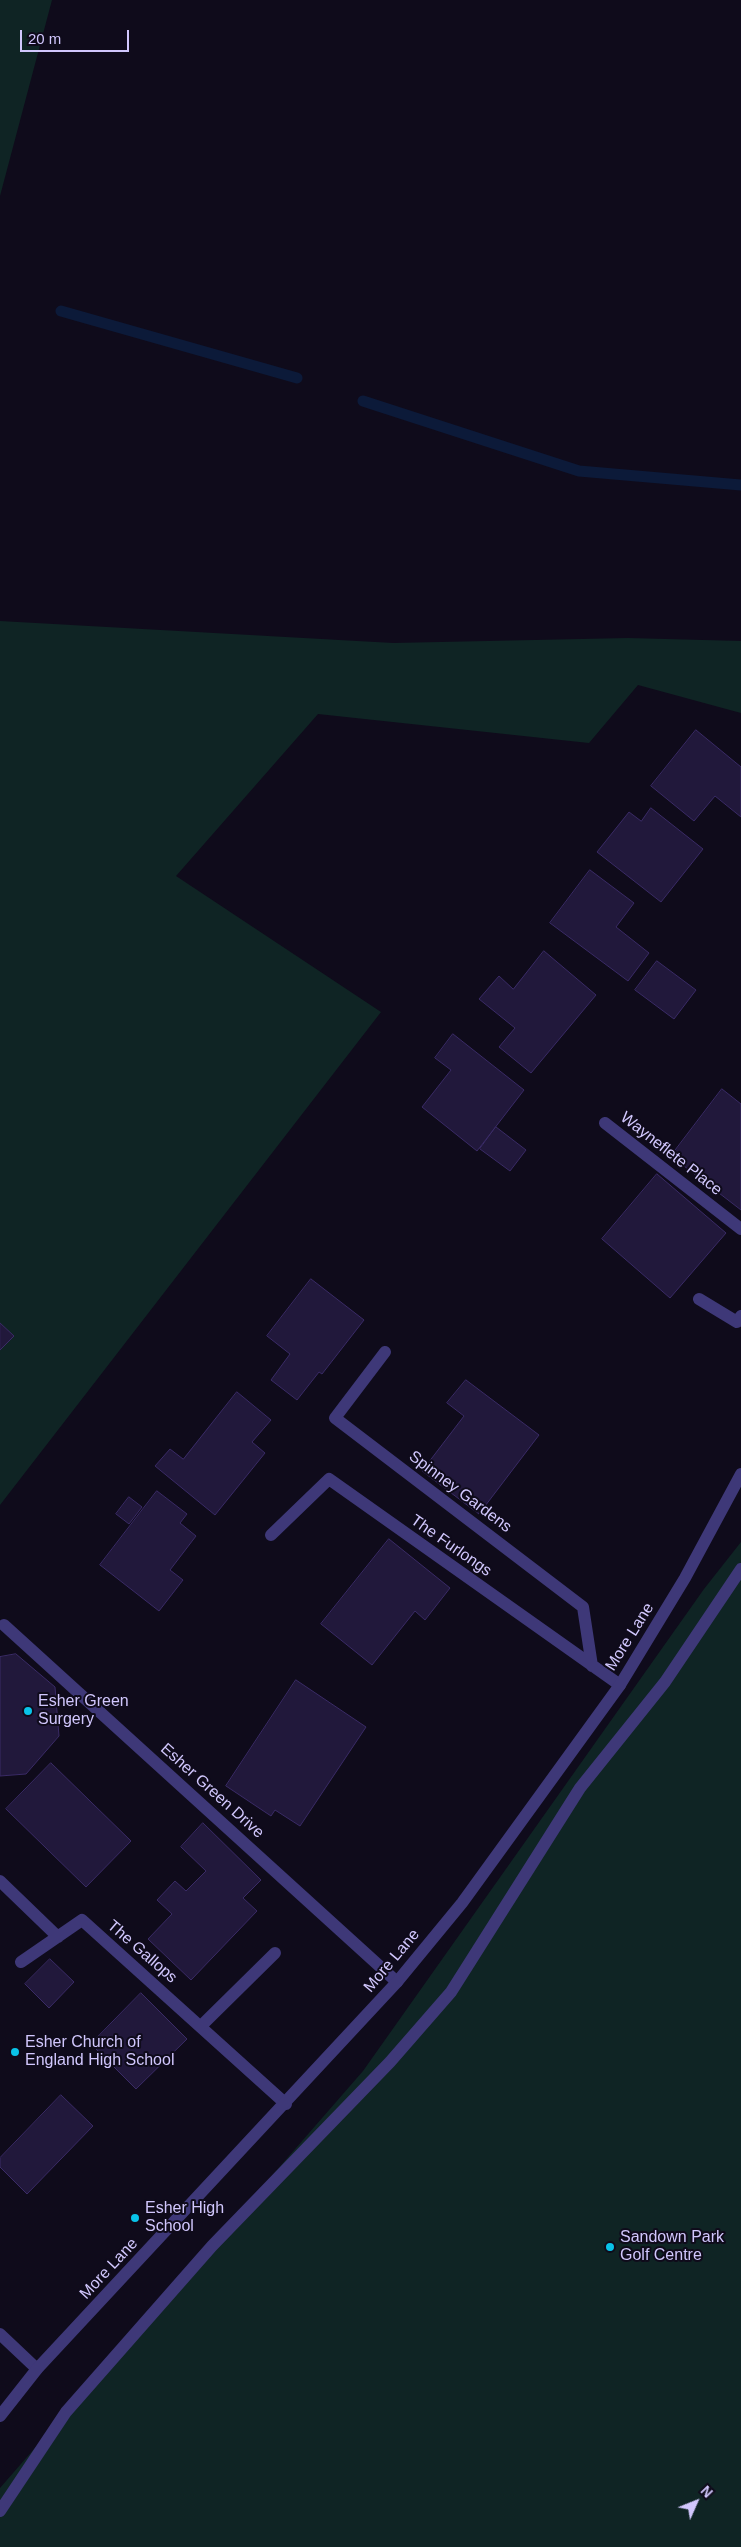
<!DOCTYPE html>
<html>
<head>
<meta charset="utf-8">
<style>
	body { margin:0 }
	#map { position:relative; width:741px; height:2547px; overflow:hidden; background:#0f0b1b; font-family:Arial,sans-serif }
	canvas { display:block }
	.north { position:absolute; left:671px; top:2477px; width:50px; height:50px; -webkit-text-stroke:4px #0f0b1b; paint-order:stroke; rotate:46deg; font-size:14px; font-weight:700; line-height:20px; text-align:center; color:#d1c7fd }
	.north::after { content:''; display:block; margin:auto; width:18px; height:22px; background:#d1c7fd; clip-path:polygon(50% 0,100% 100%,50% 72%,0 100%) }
	.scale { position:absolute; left:20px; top:30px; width:109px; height:22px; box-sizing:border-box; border:2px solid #d1c7fd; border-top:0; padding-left:6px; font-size:15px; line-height:18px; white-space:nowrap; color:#d1c7fd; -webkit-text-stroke:4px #0f0b1b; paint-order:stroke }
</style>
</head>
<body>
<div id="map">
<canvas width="741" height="2547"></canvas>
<div class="north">N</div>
<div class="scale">20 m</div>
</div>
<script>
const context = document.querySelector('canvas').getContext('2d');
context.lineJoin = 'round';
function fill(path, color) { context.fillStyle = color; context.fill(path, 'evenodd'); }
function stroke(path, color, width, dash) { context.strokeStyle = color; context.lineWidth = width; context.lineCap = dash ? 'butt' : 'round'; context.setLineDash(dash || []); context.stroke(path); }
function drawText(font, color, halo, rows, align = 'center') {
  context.font = font + ' Arial,sans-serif'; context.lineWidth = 4; context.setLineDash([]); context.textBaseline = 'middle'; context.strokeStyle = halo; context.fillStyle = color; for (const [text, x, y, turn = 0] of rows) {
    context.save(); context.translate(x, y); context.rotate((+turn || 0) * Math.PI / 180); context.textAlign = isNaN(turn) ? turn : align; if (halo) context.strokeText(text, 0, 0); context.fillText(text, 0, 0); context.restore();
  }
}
fill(new Path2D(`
	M0,0H52L0,196Z
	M0,621L393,643L628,638L741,641V713L638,685L589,743L318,714L176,876L381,1012L0,1505Z
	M741,1542V2547H0V2488L363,2071L704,1589Z`), '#0f2424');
stroke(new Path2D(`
	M61,311L297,378
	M363,401L579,471L741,485`), '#0c1a39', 11);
const building = new Path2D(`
	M696,730L741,767V817L715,796L694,821L651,786Z
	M651,808L703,849L661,902L597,852L629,812L641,821Z
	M590,870L634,903L616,927L649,953L628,981L550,923Z
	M544,951L596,995L531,1073L499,1047L515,1028L479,999L499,976L513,989Z
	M657,961L696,990L674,1019L635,990Z
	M453,1034L524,1090L477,1151L422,1107L451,1070L435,1058Z
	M722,1089L741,1104V1210L671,1156Z
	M496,1127L526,1150L510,1171L480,1149Z
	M657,1174L726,1233L670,1298L602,1239Z
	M311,1279L364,1320L322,1374L319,1372L297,1400L271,1380L290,1354L267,1336Z
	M0,1323L14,1336L0,1350Z
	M466,1380L539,1435L479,1514L422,1471L464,1416L447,1403Z
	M237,1392L271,1420L252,1442L265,1453L215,1515L155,1466L170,1449L183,1459Z
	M157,1491L187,1514L180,1523L196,1536L170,1570L183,1580L159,1611L100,1565Z
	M129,1497L142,1507L129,1524L116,1514Z
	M389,1539L450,1588L425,1620L415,1611L372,1665L321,1624Z
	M16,1654L55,1687L59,1736L26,1774L0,1776V1657Z
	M296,1680L366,1727L300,1826L275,1810L271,1816L226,1786Z
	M51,1763L131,1841L86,1887L6,1809Z
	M203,1823L261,1880L243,1898L257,1911L191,1980L148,1939L172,1914L157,1900L175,1881L186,1891L206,1871L181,1847Z
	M50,1959L74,1982L49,2008L25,1984Z
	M141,1993L187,2039L136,2089L91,2044Z
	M61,2095L93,2126L27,2194L0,2167V2158Z`);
fill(building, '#21183b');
stroke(building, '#3a2b66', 1);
stroke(new Path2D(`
	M605,1123L741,1229
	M699,1299L737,1322L741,1316
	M385,1352L335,1418L583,1607L592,1666
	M271,1535L329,1479L620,1685
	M4,1625L397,1982
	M0,1881L58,1937
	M21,1962L82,1920L286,2104
	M201,2026L275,1953
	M0,2334L37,2369
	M0,2511L66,2412L212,2246L390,2062L451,1992L580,1788L665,1682L741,1569`), '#3e3878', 12);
stroke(new Path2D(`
	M0,2416L37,2369L397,1982L462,1903L620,1685L685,1578L741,1474`), '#3e3878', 12);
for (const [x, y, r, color] of [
	[28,1711,5,"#09c3e8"],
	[15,2052,5,"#09c3e8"],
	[135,2218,5,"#09c3e8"],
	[610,2247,5,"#09c3e8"]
]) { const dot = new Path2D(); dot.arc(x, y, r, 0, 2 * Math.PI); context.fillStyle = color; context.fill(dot); stroke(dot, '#0f0b1b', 2); }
drawText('16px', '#d1c7fd', '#0f0b1b', [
	["Wayneflete Place",671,1154,38],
	["Spinney Gardens",460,1492,37],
	["The Furlongs",451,1546,35],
	["More Lane",630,1637,-58],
	["Esher Green Drive",212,1791,42],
	["The Gallops",142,1952,41],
	["More Lane",392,1961,-50],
	["More Lane",109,2269,-47]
]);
drawText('16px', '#d1c7fd', '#0f0b1b', [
	["Esher Green",38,1702],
	["Surgery",38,1720],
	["Esher Church of",25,2043],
	["England High School",25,2061],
	["Esher High",145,2209],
	["School",145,2227],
	["Sandown Park",620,2238],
	["Golf Centre",620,2256]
], 'left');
</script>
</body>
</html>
